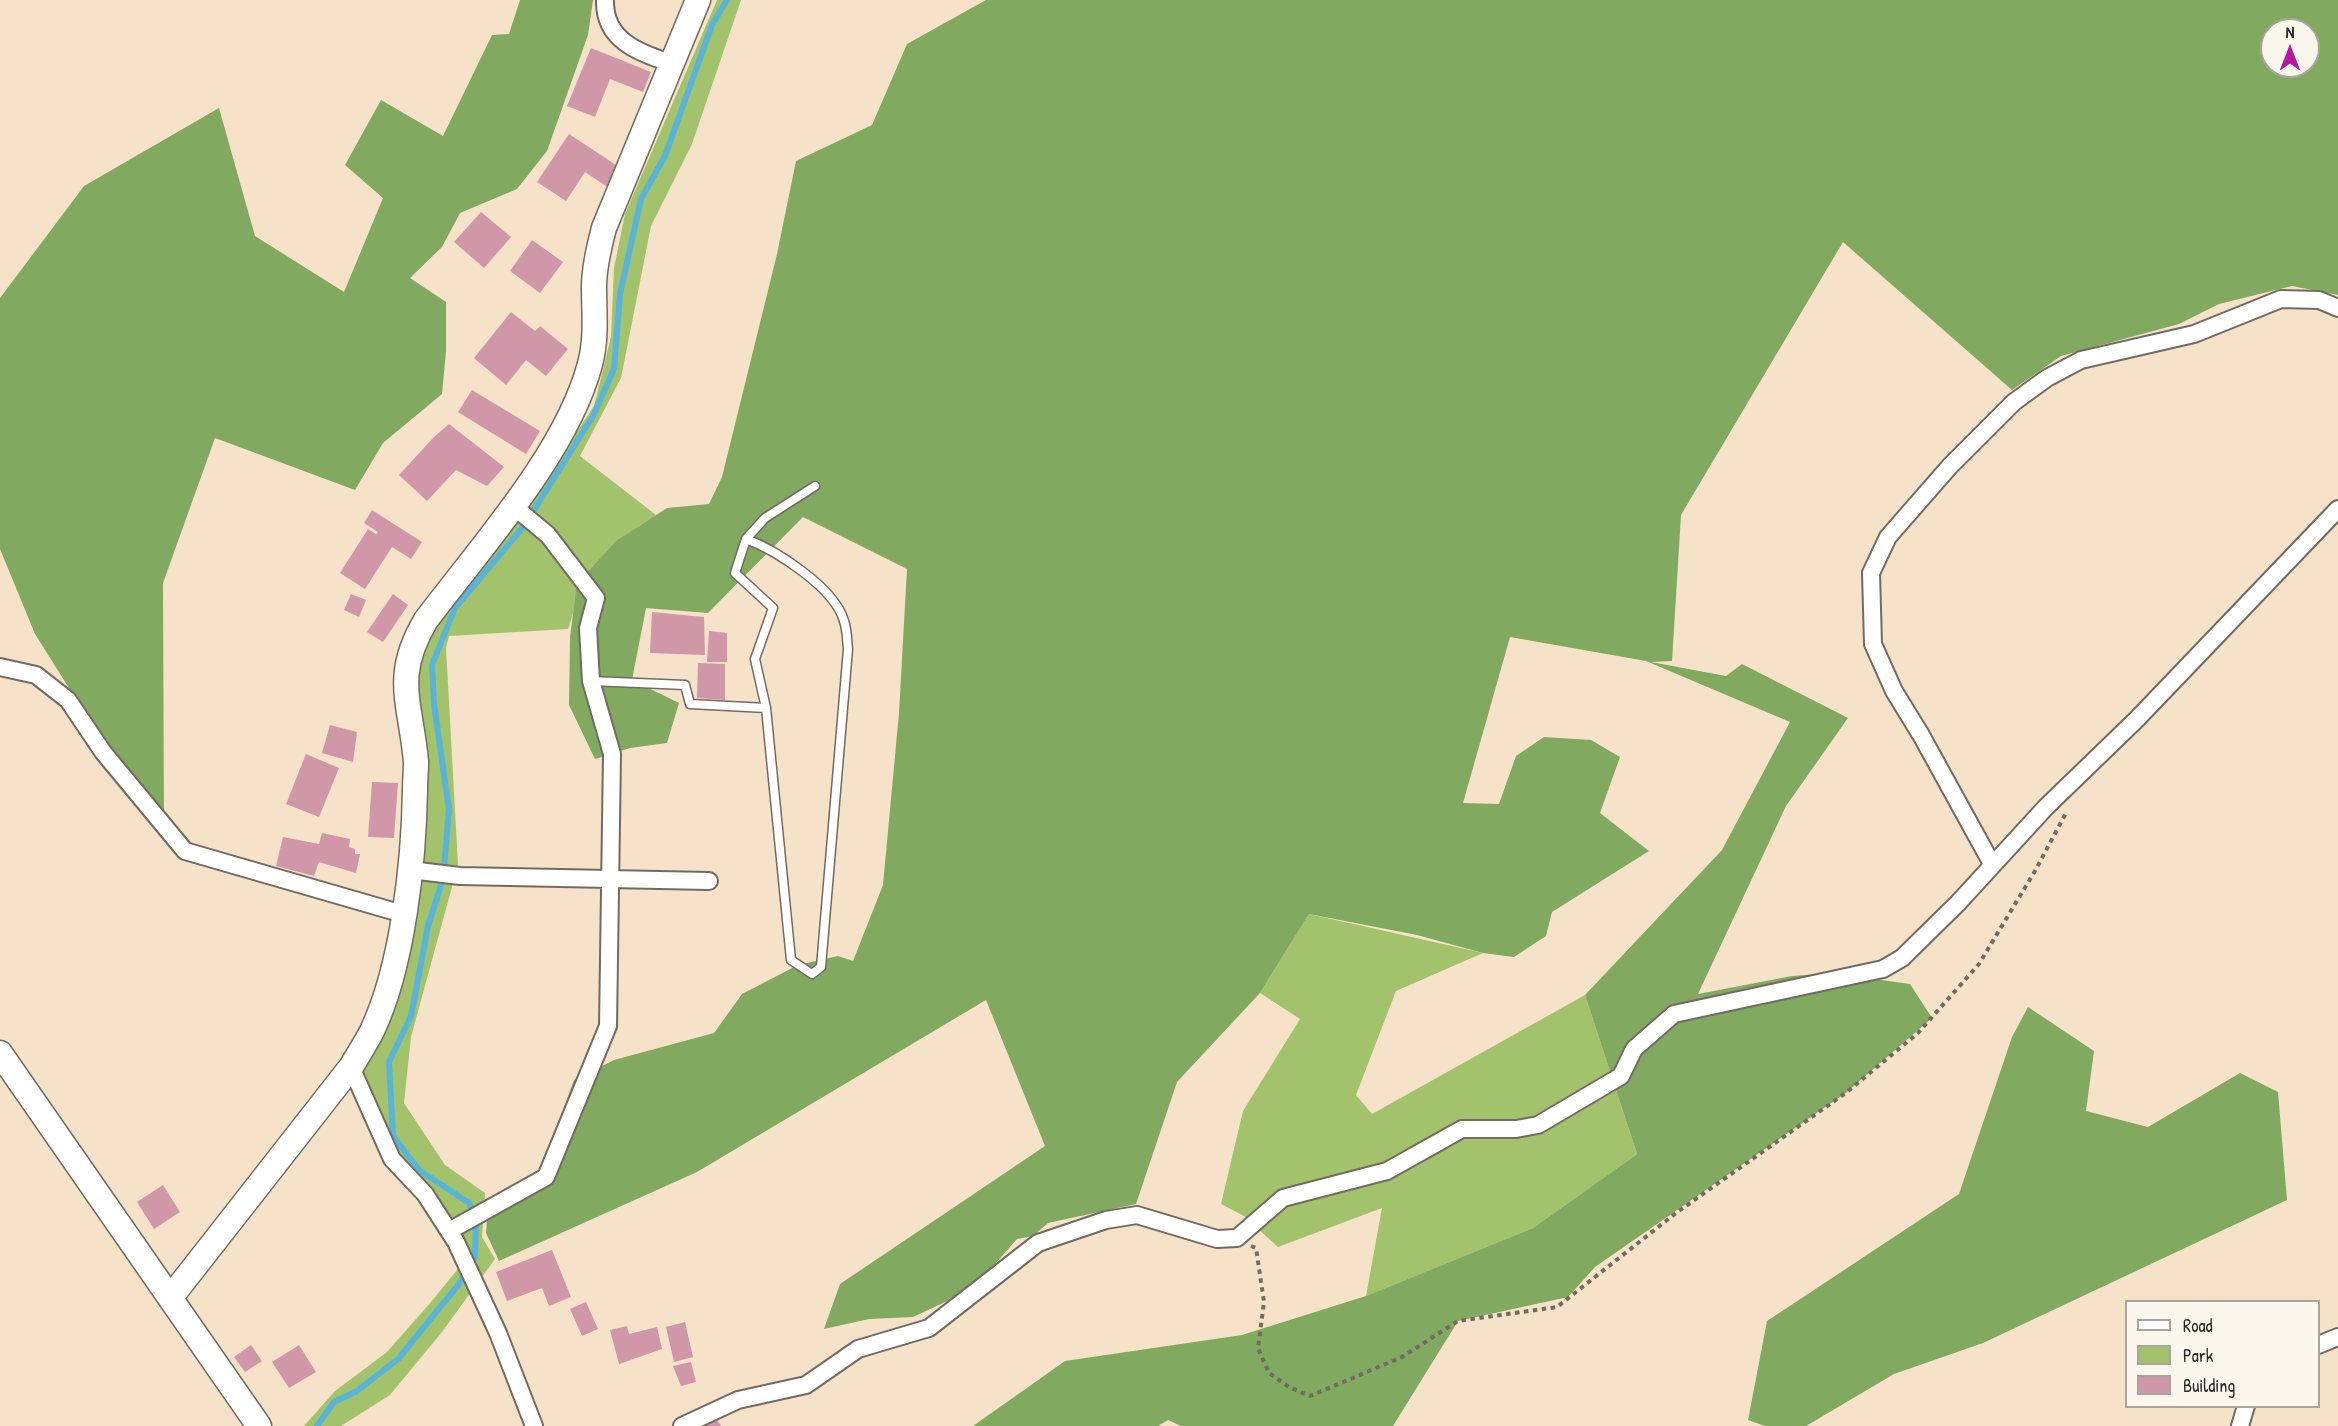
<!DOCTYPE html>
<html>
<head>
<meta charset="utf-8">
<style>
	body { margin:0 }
	#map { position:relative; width:2338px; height:1426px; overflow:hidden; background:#f5e2c8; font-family:"Patrick Hand",sans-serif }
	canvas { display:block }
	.legend { position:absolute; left:2125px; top:1300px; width:195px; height:108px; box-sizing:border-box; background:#fbf7ec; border:2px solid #a8a59f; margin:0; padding:8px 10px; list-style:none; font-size:18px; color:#2b2b2b }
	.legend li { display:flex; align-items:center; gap:12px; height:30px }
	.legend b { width:30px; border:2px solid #a8a59f }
	.north { position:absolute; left:2260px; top:18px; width:60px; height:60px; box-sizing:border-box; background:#fbf7ec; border:2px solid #a8a59f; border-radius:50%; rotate:0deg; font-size:16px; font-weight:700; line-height:24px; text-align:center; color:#2b2b2b }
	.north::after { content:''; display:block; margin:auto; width:21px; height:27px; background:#b5179e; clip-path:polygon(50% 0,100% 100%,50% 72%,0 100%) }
</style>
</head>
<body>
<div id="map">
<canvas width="2338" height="1426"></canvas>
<ul class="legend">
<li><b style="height:8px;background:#fff"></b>Road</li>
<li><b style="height:16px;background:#a2c36c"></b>Park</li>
<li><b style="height:16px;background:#cf97a7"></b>Building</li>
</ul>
<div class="north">N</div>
</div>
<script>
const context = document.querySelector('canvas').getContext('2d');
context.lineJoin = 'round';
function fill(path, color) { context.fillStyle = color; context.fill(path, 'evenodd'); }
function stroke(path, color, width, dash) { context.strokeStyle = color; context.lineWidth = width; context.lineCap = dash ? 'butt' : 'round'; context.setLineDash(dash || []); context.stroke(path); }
fill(new Path2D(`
	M717,0H741L692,144L651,226L621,378L580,456L656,515L617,540L575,607L568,629L449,636L446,648L458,865L411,1037L404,1103L445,1165L485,1193L482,1237L495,1259L442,1332L390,1395L341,1426H304L335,1391L387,1352L431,1302L457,1270L463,1245L394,1153L363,1072L379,1041L410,929L427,815L416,686L418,645L547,477L594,406L611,337L614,268L625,214Z
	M1309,914L1483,953L1396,991L1356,1095L1372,1114L1585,995L1637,1154L1533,1228L1366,1296L1382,1208L1278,1247L1244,1216L1221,1204L1243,1111L1300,1019L1260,993Z`), '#a2c36c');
fill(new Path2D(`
	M520,0H593L588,35L547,151L517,189L460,213L442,247L410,278L446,302V351L442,394L383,443L355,490L215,438L163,583L164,826L128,782L35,634L0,549V298L84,186L219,108L255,236L344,292L383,198L345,165L381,100L443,136L492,35L509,34Z
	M986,0H2338V295L2292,286L2219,304L2179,324L2061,356L2012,390L1843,242L1681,515L1672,661L1651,662L1726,676L1742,664L1848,718L1786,806L1698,994L1792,976L1831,973L1910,984L1932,1018L1847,1092L1595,1267L1568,1297L1458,1321L1393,1426H1181L1168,1420L1158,1426H973L1065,1361L1242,1335L1366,1296L1533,1228L1637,1154L1585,995L1722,850L1790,722L1646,661L1510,637L1463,803L1499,804L1516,756L1544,737L1591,740L1620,757L1600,813L1649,851L1552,912L1546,936L1514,957L1483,953L1417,935L1309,914L1260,993L1177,1082L1136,1204L1048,1223L1033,1236L1017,1239L973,1289L913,1317L869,1319L824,1329L840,1284L1045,1146L986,1000L697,1172L499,1261L486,1233L488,1203L540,1173L574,1080L614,1060L714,1033L742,994L798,965L838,956L853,961L883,885L899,713L907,569L803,517L708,613L646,608L632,680L679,703L667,743L630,748L595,759L569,705L570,637L577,584L617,540L667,508L709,504L722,477L777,254L796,161L872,125L907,44ZM2272,30H2308V66H2272Z
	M2028,1007L2094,1051L2086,1111L2148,1127L2240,1073L2278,1092L2287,1200L1983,1343L1894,1374L1806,1426H1765L1748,1420L1767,1321L1959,1194L2012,1037Z`), '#81a960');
stroke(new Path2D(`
	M317,1426L334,1402L357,1391L398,1359L459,1284L475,1257L476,1222L469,1203L419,1170L393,1136L389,1062L411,1016L428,926L443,879L449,810L434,704L432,665L455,608L524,526L593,416L614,369L620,294L641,199L665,156L712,25L727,0`), '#59b4d7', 6);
fill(new Path2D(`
	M591,48L651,72L643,92L610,79L595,117L567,106Z
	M569,134L622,169L609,188L585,172L566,201L537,182Z
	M481,212L511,237L484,268L454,242Z
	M532,240L563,262L540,293L510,271Z
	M511,312L535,331L540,326L568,349L546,376L526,360L506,385L474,358Z
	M472,390L540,431L526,454L458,412Z
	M449,424L504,467L487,486L456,470L427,501L399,475L434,437Z
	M372,510L422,542L411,559L392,547L365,589L340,573L368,529L376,534L378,532L364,523Z
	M351,594L366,600L359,617L344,610Z
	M393,594L408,605L383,642L367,632Z
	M652,612L704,617L705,655L650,653Z
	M709,631L727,633V662H707Z
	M698,663L725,664V700L697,698Z
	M330,725L357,732L353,762L322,753Z
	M306,754L339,768L319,817L286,804Z
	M372,782L398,783L394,838L368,837Z
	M322,833L350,839L349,847L355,849V854H360L356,873L319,862L314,876L276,866L283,837L319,844Z
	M163,1185L180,1212L154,1229L137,1202Z
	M552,1250L571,1297L549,1306L542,1288L507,1301L496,1272Z
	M586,1302L598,1329L582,1336L570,1309Z
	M685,1322L693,1357L674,1362L666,1327Z
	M627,1326L629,1334L657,1327L662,1349L619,1364L610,1330Z
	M251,1345L262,1361L245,1372L234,1357Z
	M299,1345L316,1372L289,1388L272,1362Z
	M691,1362L696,1382L681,1386L673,1366Z
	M716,1418L721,1426H703Z`), '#cf97a7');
const lane = new Path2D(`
	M746,539C776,550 835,588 844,621C847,629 847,640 848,649L821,967L812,974L791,960L766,708
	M591,681L685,685L690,704L766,708L755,659L773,608L735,573L746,539L765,518L815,486`);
const street = new Path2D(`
	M605,0C604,41 639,52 670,63
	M0,667L36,675L68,700L103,752L185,851L403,914
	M1992,864L1921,735L1894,691L1873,644L1871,573L1888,537L1950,466L2014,402L2047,378L2081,360L2194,334L2281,299L2319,300L2338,308
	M410,870L460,876L709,881
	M351,1067L392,1159L425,1194L456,1242L498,1333L534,1426
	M449,1231L546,1177L608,1026L612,754L591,681L588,628L596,598L548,535L512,505
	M2318,1345L2338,1337
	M682,1426L738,1400L806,1385L858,1349L929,1328L1038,1243L1106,1220L1137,1215L1217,1239L1237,1238L1283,1198L1387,1171L1462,1129H1516L1538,1125L1621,1076L1634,1049L1674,1014L1883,969L1902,958L1958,903L2046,807L2137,719L2338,509
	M2240,1426L2246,1406`);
const secondary = new Path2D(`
	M0,1053L259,1426
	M171,1297L351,1067C358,1055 366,1043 372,1031C403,966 414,861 415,789C415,780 416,771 416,762C411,703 392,677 426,620C481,547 567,452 590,364C597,338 594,313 594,287C594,267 599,247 604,228L698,0`);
stroke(lane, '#726b62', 11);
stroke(street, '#726b62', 20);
stroke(secondary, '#726b62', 27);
stroke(new Path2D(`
	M1251,1246L1256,1248L1264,1302L1258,1348L1269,1373L1289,1387L1310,1396L1402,1357L1458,1321L1557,1307L1676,1213L1847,1092L1918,1033L1979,964L2035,871L2066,813`), '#726b62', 4, [4.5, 4.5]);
stroke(lane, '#fff', 8);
stroke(street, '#fff', 16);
stroke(secondary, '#fff', 24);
</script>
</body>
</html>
